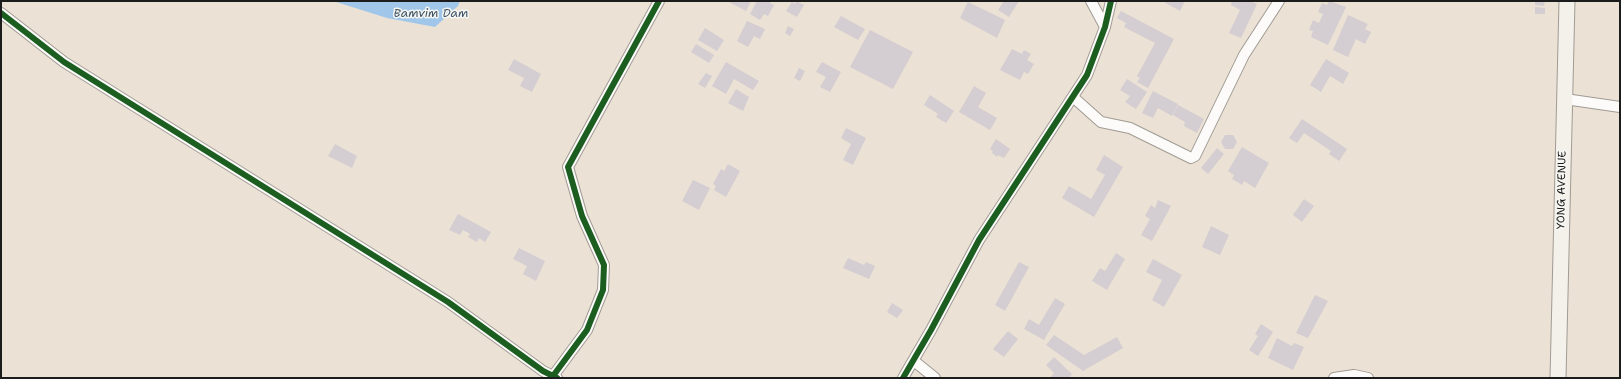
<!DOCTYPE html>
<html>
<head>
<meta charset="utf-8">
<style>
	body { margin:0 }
	#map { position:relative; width:1621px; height:379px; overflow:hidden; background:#ebe2d5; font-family:"Shantell Sans",sans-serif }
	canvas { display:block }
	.frame { position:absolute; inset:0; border:2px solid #1c1c1c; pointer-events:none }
</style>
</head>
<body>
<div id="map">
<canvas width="1621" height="379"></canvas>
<div class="frame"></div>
</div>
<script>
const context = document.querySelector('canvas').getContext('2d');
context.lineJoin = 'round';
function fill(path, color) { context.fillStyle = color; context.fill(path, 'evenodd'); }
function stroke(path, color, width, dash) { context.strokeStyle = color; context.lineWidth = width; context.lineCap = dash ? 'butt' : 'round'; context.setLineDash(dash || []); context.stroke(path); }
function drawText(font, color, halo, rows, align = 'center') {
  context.font = font + ' "Shantell Sans",sans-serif'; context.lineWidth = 3; context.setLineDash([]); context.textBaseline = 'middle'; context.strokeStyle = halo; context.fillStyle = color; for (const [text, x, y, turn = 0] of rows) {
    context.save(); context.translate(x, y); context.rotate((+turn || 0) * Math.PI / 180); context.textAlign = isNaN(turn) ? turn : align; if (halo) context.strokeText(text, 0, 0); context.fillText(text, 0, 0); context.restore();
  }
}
fill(new Path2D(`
	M333,1H460L458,6L435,27L387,18Z`), '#a0c7ea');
fill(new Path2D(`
	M727,1H751L746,11Z
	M757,1H771L770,3L774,5L768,16L764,14L760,20L750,14Z
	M796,1L804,5L797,17L786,11L792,2L795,4Z
	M1004,1H1019L1009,17L998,10Z
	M1162,1H1185L1180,11Z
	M1232,1H1250L1257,4L1241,38L1229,33L1240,10L1231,5Z
	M1329,1L1346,7L1328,45L1311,37L1313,31L1309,30L1313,20L1319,23L1323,14L1318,12L1322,3L1327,5Z
	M1535,1H1545L1544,6L1535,5Z
	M968,2L1005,20L997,38L960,18Z
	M1535,7L1545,8V14H1535Z
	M1121,11L1174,39L1148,88L1137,82L1140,78L1137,76L1155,43L1124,27L1126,23L1117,18Z
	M1348,15L1368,24L1365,29L1371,32L1365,44L1356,39L1348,57L1333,50Z
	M841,16L865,29L858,40L834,27Z
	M747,21L765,29L760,39L754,36L748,47L737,41Z
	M788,26L794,29L790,36L785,33Z
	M705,28L724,40L717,51L698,40Z
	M870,30L913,52L893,89L850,67Z
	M696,44L714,55L709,63L691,52Z
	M1012,49L1022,54L1024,50L1031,54L1027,60L1034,64L1028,74L1024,72L1020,80L1000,70Z
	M514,59L541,74L532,92L520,86L524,78L508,70Z
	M1326,59L1349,73L1343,84L1330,76L1321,92L1310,85Z
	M726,62L759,81L753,90L734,79L726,94L712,86Z
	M822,62L841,72L830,92L820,87L826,77L816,72Z
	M799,68L805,71L800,81L794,78Z
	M706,73L712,76L705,88L698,84Z
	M1127,79L1147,92L1136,109L1125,102L1130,96L1120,90Z
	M974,86L986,93L978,107L997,118L990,130L959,112Z
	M736,89L749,97L743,111L728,103Z
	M1153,91L1178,104L1172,116L1158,108L1153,118L1142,113Z
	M930,95L954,111L946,123L936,117L938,114L924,105Z
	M1178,105L1204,119L1197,133L1184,126L1185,122L1173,115Z
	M1302,119L1347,149L1339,161L1329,154L1331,151L1304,133L1297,143L1289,138Z
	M846,128L866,138L853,165L843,160L851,144L841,138Z
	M1225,135H1233L1237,142L1233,149H1225L1221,142Z
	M996,139L1010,149L1004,158L998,155L997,157L992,153L993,151L990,149Z
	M335,144L357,156L352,168L328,156Z
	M1242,147L1269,163L1255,188L1244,181L1242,185L1232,179L1234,175L1228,171Z
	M1217,148L1224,154L1208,174L1201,168Z
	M1104,155L1123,167L1094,217L1062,198L1069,186L1091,199L1105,175L1096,170Z
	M728,164L740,171L726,197L714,190L716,186L713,184L721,169L724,171Z
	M693,180L710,188L699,210L682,201Z
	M1304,199L1314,206L1302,222L1293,215Z
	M1158,200L1171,206L1152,241L1141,235L1150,219L1145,216L1151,205L1155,208Z
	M458,214L491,232L485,242L479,238L477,242L468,237L470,234L463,230L460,235L449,230Z
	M1211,226L1229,235L1220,255L1202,247Z
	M519,248L545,261L536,281L523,274L527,266L513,259Z
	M1116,253L1125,259L1107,290L1092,281L1100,268L1105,271Z
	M848,258L864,265L866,262L875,266L869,279L843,268Z
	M1153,259L1182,275L1164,307L1152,300L1162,280L1146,272Z
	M1019,262L1029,267L1005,311L995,305Z
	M1315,295L1328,301L1308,338L1296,333Z
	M1055,298L1065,304L1044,340L1024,329L1029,319L1039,325Z
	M892,303L903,310L897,318L887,312Z
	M1261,324L1273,332L1258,356L1249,350L1258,336L1255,334Z
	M1008,331L1018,339L1004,357L993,349Z
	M1054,335L1084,355L1117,337L1123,348L1083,371L1046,345Z
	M1277,338L1292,346L1294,343L1304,347L1293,370L1268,358Z
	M1054,357L1072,374L1069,378H1050L1054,373L1046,365Z`), '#d4cdd1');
const street = new Path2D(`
	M1091,1L1105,27
	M1,13L64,62L448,302L543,371L557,378
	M1073,97L1101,122L1130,128L1191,158L1195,156L1244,55L1279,1
	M1565,99L1620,107
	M914,361L935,378
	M553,376L587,330L603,290L604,265L582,216L568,167L659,1
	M903,378L931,330L979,240L1087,75L1105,27L1111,1
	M1334,378L1354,375L1368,378`);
const secondary = new Path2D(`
	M1558,378L1567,1`);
stroke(street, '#a09b94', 12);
stroke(secondary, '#a09b94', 17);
stroke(street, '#fcfbf9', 10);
stroke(secondary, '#f4f0ea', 15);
stroke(new Path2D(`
	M1,13L64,62L448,302L543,371L557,378
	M553,376L587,330L603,290L604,265L582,216L568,167L659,1
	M903,378L931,330L979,240L1087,75L1105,27L1111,1`), '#1b5e20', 6);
drawText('11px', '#1c1c1c', '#f6f6f2', [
	["YONG AVENUE",1562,190,-89]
]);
drawText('italic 12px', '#3f5467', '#f6f6f2', [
	["Bamvim Dam",431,14]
]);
</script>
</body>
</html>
